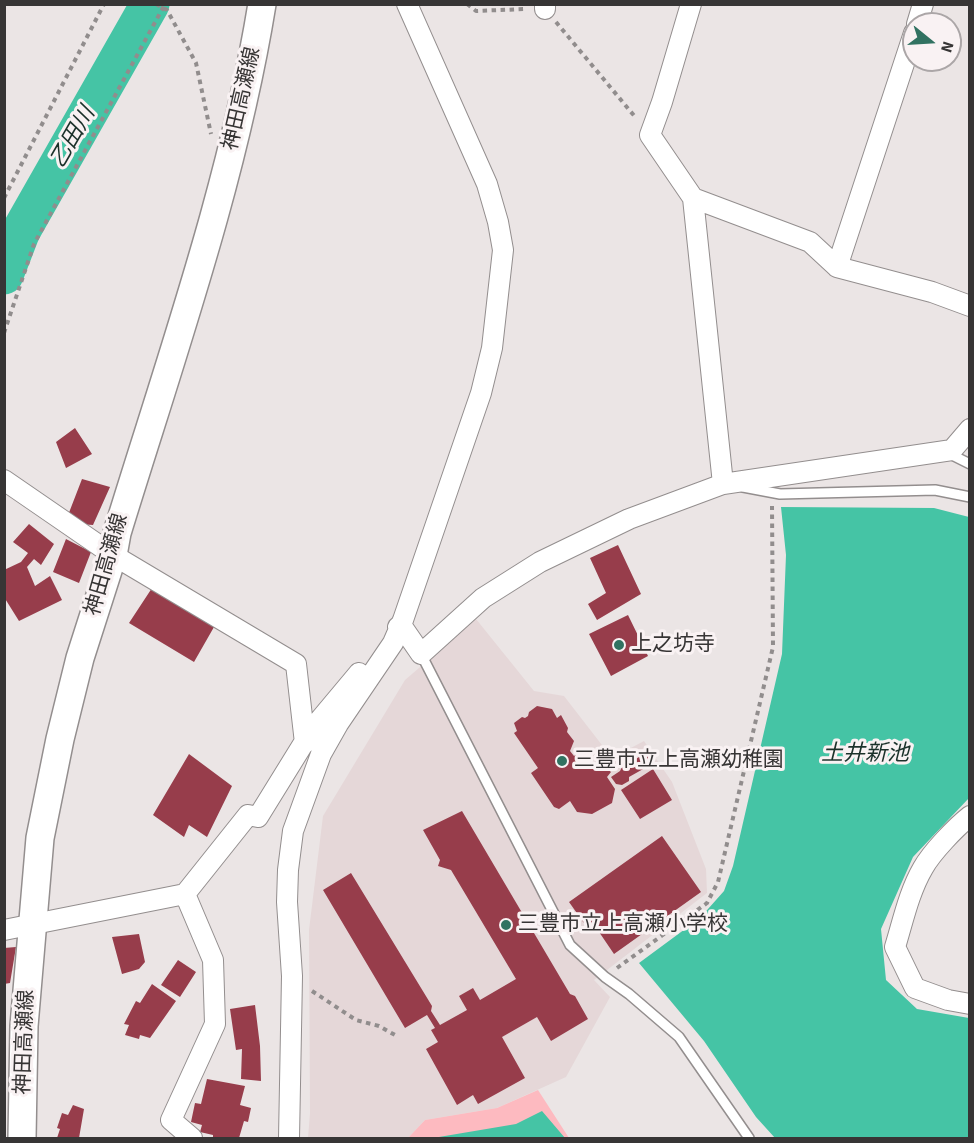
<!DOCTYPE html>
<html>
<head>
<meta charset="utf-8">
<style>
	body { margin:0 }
	#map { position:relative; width:974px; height:1143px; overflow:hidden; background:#ebe5e5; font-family:"Source Sans 3",sans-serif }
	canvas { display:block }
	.frame { position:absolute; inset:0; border:6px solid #373535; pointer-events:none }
	.north { position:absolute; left:902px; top:12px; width:60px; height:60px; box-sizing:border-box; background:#f9f2f3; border:2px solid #aba6a7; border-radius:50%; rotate:108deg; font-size:16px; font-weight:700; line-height:24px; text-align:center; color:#373535 }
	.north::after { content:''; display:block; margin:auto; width:21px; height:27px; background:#317261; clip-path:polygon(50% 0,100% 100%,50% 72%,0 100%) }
</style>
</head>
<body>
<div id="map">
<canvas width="974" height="1143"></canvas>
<div class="frame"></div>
<div class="north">N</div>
</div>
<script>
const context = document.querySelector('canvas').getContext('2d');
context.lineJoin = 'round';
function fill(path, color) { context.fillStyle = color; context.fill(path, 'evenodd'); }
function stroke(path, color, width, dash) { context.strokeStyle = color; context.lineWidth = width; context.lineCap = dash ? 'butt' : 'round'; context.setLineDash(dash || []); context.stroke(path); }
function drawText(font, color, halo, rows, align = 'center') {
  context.font = font + ' "Source Sans 3","Noto Sans JP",sans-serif'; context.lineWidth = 6; context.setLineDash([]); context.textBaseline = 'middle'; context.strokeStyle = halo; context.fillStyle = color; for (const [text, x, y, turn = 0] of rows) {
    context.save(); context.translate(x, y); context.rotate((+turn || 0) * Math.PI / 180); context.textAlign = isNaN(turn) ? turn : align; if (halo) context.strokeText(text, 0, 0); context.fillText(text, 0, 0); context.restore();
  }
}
fill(new Path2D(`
	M476,619L534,691L564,696L612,758L644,741L672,782L706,869L707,893L594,980L610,997L566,1077L497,1108L425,1120L408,1138H308L310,1113L309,930L323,816L405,680Z`), '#e5d7d8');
fill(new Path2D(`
	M538,1090L569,1138H408L425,1120L497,1108Z`), '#fdbac0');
fill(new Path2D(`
	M781,507L934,508L969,517V798L913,857L881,929L886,980L917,1009L969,1018V1138H775L756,1117L704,1041L639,963L700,918L724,891L733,866L782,654L786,555Z
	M542,1111L565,1138H433L516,1124Z`), '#45c4a5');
stroke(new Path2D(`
	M4,275L21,231L150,4`), '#45c4a5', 39);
fill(new Path2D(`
	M75,428L92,454L66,468L56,442Z
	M82,479L110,487L93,525L65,523Z
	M29,524L54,544L41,565L34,559L27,567L35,586L50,576L62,600L19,621L4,597V570L21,562L28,553L13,542Z
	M66,539L91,552L79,583L53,572Z
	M618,545L641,594L597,620L588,604L606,593L590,558Z
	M152,588L214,627L194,662L129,623Z
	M628,615L648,656L611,676L589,634Z
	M537,706L552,709L557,718L561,715L568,728L567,732L574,741L570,751L574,756L578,754L588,757L593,768H598L604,766L611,772L607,777L615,789L612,803L592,814L577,812L570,801L559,809L554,807L531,773L538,768L514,733L517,731L514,723L522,717L525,718L528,716L529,712Z
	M646,753L652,764L629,777V781L622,785L616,784L611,777L620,771L622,767Z
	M189,754L232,786L207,837L189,825L184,837L153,815Z
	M653,769L672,800L640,819L621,790Z
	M462,811L570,994L575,996L588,1019L551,1041L537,1017L502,1037L525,1078L478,1104L473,1095L457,1105L426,1049L438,1042L431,1030L435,1028L427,1015L405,1028L323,890L351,873L432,1006L431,1011L440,1025L467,1010L459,996L473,988L480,1000L516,979L451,870L438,866L440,860L423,830Z
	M662,836L701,892L614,954L597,929L591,933L569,902Z
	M139,934L145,962L139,969L122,974L112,937Z
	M16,947L10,983L4,984V948Z
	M178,960L196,972L180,997L161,985Z
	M152,984L176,1001L150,1038L140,1035L139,1039L125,1035L129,1025L124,1024L136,1001L140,1003Z
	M255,1005L260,1046L261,1081L241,1079L242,1049L236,1050L230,1009Z
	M207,1079L245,1086L240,1105L251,1108L248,1122L244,1121L239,1138H213V1135L200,1132L202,1125L191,1122L195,1103L201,1104Z
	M73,1105L84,1109L79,1138H57L60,1129L57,1128L62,1113L68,1115Z`), '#973d4b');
const service = new Path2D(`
	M948,453L970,464
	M743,487L780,494L935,490L970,497
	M421,654L570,945L605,977L629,994L679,1037L749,1138`);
const minor = new Path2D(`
	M545,4V9
	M691,4L662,102L650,135L693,198L810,242L837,267L932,292L970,306
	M917,24L923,4
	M693,198L723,484
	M837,267L914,33
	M4,480L113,555L296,664L305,743
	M398,627L401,625L421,654L483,598L540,562L629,519L723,484L952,450L970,429
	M305,743L345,693
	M970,816C956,827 932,852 923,868C909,892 903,921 895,947L915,988L948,1000L970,1004
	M185,894L213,960L215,1024L171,1120L192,1138
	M4,930L185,894L248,815L258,817L313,728L359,673
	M289,1138L292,976L287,902L288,870L293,831L321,754L338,724L393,643L403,620L481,393L492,348L503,250L498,222L487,184L407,4`);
const secondary = new Path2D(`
	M22,1138L24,1026L40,838L60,739L80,658L113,555L117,533C170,360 233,183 262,4`);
stroke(service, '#938e8e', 12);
stroke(minor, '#938e8e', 22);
stroke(secondary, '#938e8e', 30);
stroke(new Path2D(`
	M156,4L167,10L196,63L211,134
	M467,4L476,11L525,9
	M556,22L636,118
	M4,198L104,4
	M4,333L34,244L165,4
	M617,968L707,903L718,882L773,647L772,506
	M312,991L356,1020L379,1026L395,1035`), '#918d8d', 4, [4.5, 4.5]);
stroke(service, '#fff', 9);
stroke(minor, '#fff', 20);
stroke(secondary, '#fff', 27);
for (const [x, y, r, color] of [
	[619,645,6,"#317261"],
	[562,761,6,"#317261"],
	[506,925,6,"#317261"]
]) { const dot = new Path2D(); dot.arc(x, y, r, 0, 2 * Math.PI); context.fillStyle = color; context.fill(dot); stroke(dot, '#f9f2f3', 2); }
drawText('21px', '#373535', '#f9f2f3', [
	["神田高瀬線",243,99,-77],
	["神田高瀬線",108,565,-74],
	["神田高瀬線",26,1042,-88]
]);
drawText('21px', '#373535', '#f9f2f3', [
	["上之坊寺",631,645],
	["三豊市立上高瀬幼稚園",574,761],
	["三豊市立上高瀬小学校",518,925]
], 'left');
drawText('italic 22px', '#1b312a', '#f9f2f3', [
	["乙田川",74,138,-60],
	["土井新池",865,755]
]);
</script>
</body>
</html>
